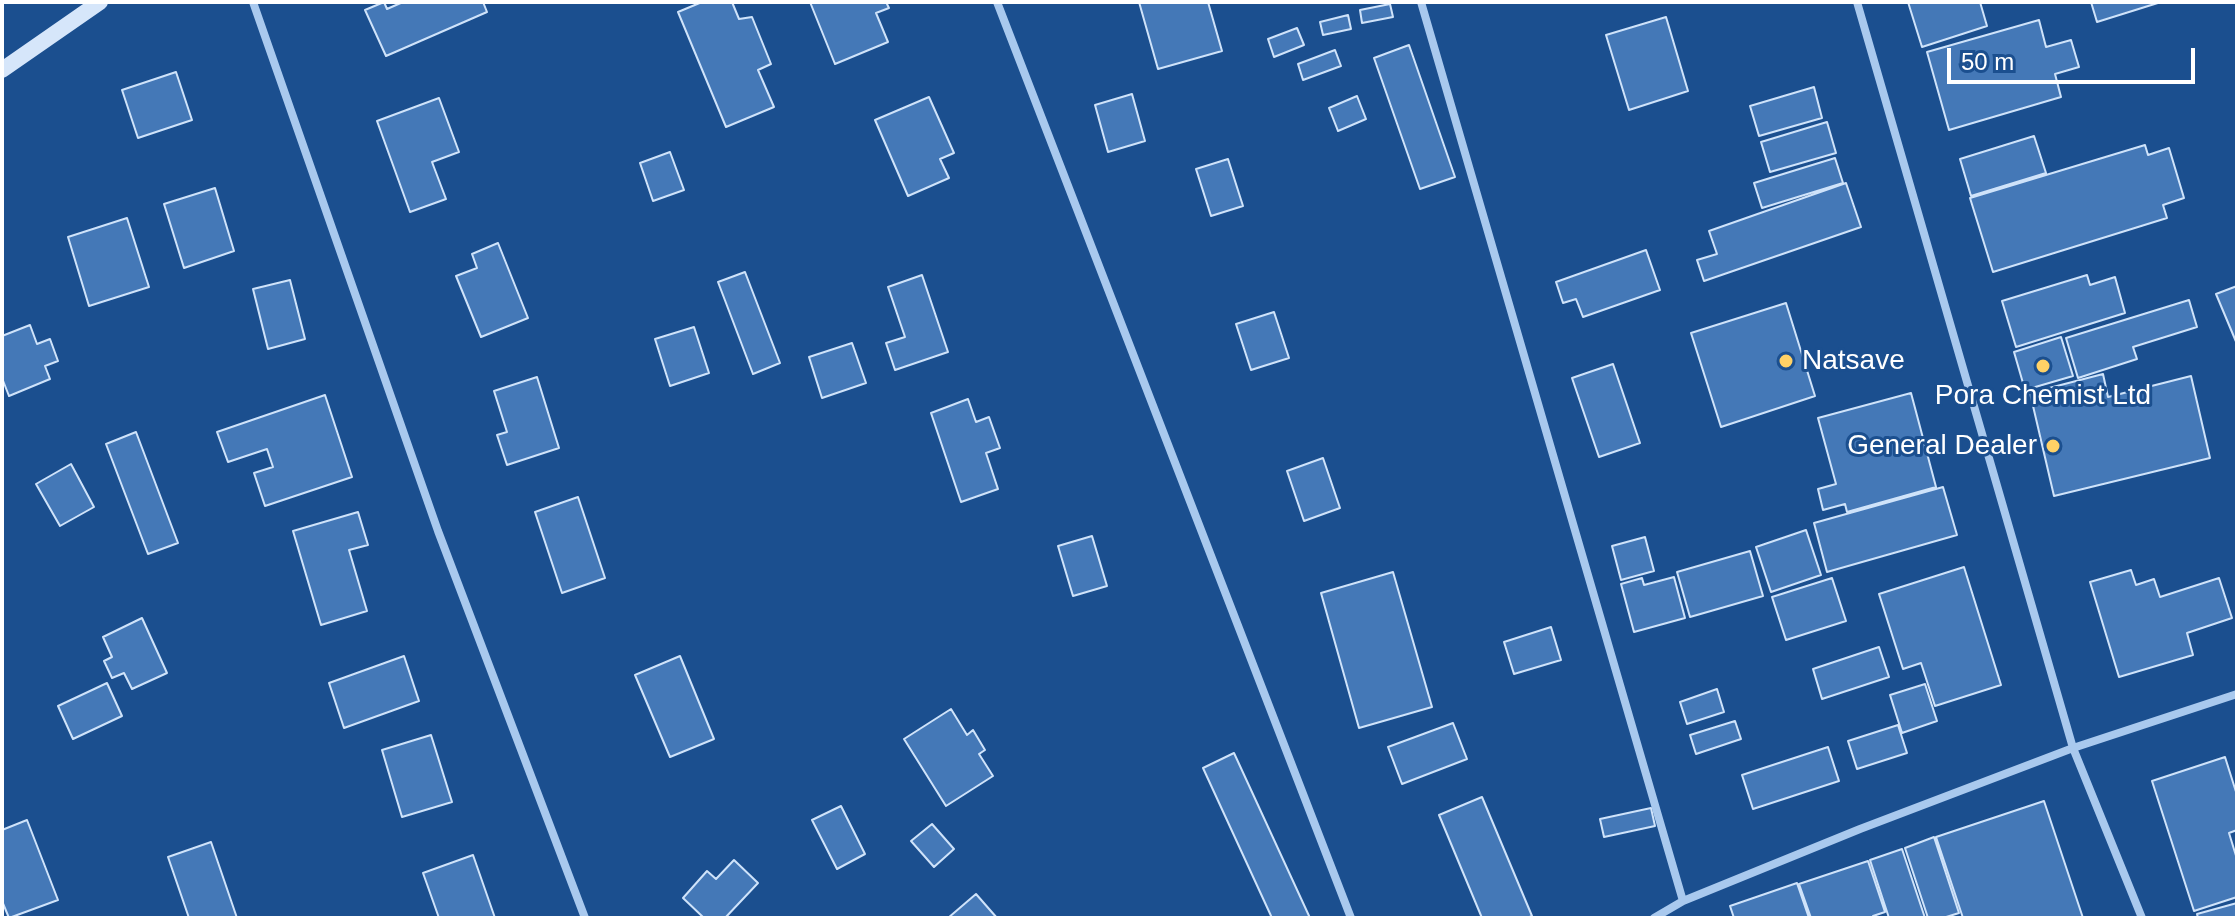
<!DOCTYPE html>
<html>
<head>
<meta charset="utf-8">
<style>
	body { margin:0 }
	#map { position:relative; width:2239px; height:920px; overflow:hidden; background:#1b4f8f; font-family:Arial,sans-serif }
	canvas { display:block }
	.frame { position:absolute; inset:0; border:4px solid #fff; pointer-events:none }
	.scale { position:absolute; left:1947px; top:48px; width:248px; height:36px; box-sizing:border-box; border:4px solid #fff; border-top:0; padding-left:10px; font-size:24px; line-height:28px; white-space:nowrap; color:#fff; -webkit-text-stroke:6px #1b4f8f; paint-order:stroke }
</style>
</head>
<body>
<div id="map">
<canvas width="2239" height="920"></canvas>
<div class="frame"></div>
<div class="scale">50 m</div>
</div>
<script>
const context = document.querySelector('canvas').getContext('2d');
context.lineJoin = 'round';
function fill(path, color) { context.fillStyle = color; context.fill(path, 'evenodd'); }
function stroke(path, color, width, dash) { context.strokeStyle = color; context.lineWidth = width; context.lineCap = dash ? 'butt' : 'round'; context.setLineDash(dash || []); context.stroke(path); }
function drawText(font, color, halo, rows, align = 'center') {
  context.font = font + ' Arial,sans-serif'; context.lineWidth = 6; context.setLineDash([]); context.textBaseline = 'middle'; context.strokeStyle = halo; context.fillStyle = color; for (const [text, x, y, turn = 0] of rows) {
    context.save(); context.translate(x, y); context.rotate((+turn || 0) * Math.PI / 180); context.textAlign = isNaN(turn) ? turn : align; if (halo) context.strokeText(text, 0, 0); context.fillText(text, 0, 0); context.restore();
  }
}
const building = new Path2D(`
	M384,2L387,9L403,2H483L487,12L386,56L365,10Z
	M702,2H732L739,19L752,17L771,64L758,70L774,107L726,127L678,12Z
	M810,2H886L889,8L876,13L888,42L835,64Z
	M1139,2H1208L1222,51L1158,69Z
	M1908,2H1980L1987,26L1922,47Z
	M2091,2H2161L2097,22Z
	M1390,4L1393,17L1362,23L1360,10Z
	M1348,15L1351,29L1323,35L1320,22Z
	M1666,17L1688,91L1629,110L1606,35Z
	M2039,20L2046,47L2071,40L2079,67L2055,74L2061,97L1949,130L1927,52Z
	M1297,28L1304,45L1274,57L1268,39Z
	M1409,45L1455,177L1420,189L1374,58Z
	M1335,50L1341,66L1303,80L1298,64Z
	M176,72L192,120L138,138L122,90Z
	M1814,87L1822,118L1759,136L1750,106Z
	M1132,94L1145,141L1108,152L1095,105Z
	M1357,96L1366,119L1338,131L1329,108Z
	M929,97L954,153L940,159L949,178L908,196L875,120Z
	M439,98L459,152L432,162L446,199L410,212L377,121Z
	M1827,122L1836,153L1770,172L1761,142Z
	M2034,136L2046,173L1971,196L1960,159Z
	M2145,145L2148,155L2169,148L2184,198L2163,205L2167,218L1993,272L1970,198Z
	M670,152L684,190L653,201L640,163Z
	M1835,158L1843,183L1762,208L1754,183Z
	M1228,159L1243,206L1211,216L1196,169Z
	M1846,183L1861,227L1704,281L1697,260L1717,254L1709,231Z
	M215,188L234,251L184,268L164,204Z
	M127,218L149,287L89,306L68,237Z
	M498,243L528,318L481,337L456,276L477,268L472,254Z
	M1646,250L1660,290L1583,317L1576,299L1563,303L1556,282Z
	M745,272L780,363L753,374L718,282Z
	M922,275L948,352L895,370L886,343L905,337L888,287Z
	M2087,275L2090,285L2115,277L2125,313L2016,347L2002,301Z
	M290,280L305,339L268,349L253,289Z
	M2237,286V344L2216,294Z
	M2189,300L2197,327L2133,347L2137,359L2078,378L2066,338Z
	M1786,303L1815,396L1721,427L1691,333Z
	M1274,312L1289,358L1251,370L1236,324Z
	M30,325L37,344L50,339L58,361L45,366L50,379L9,396L2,378V336Z
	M694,327L709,373L670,386L655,339Z
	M2061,337L2073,376L2025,390L2014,352Z
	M852,343L866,383L822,398L809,357Z
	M1613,364L1640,443L1599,457L1572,378Z
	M2103,374L2108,397L2191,376L2210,458L2054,496L2030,393Z
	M537,377L559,448L507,465L497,435L507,432L494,391Z
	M1911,393L1936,487L1847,512L1845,504L1823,510L1818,489L1836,484L1818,418Z
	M325,395L352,477L265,506L254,473L273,467L267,449L228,462L217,432Z
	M968,399L976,422L989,417L1000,448L986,453L998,489L961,502L931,413Z
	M136,432L178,543L148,554L106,444Z
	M1323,458L1340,508L1304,521L1287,471Z
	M71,464L94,507L60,526L36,484Z
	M1943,487L1957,535L1827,572L1814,523Z
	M578,497L605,578L562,593L535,512Z
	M358,512L368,545L349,550L367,611L321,625L293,531Z
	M1806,530L1821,575L1771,592L1756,547Z
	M1092,536L1107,586L1073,596L1058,546Z
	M1645,537L1654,571L1621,580L1612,546Z
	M1750,551L1763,596L1690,617L1677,572Z
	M1964,567L2001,685L1935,706L1921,663L1903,669L1879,594Z
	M2131,570L2136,585L2154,579L2160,597L2219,578L2232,618L2187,633L2193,655L2119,677L2090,582Z
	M1393,572L1432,707L1359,728L1321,593Z
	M1674,577L1685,618L1634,632L1621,584L1642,578L1644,585Z
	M1832,578L1846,621L1786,640L1772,597Z
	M142,618L167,673L132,689L124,673L112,678L104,661L112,657L103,637Z
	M1551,627L1561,660L1514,674L1504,642Z
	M1879,647L1889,677L1822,699L1813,669Z
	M404,656L419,701L344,728L329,683Z
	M680,656L714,739L670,757L635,675Z
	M107,683L122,716L73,739L58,706Z
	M1925,684L1937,721L1902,733L1890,695Z
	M1717,689L1724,712L1687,724L1680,702Z
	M951,709L967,735L973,730L985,750L979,754L993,776L946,806L904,739Z
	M1735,721L1741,739L1696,754L1690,735Z
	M1453,723L1467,759L1402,784L1388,747Z
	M1898,725L1907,753L1857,769L1848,741Z
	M431,735L452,802L402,817L382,750Z
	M1828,747L1839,781L1753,809L1742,775Z
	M1234,753L1310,918H1272L1203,768Z
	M2225,757L2237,795V830L2229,833L2237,859V897L2194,911L2152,781Z
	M1482,797L1532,916L1527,918H1482L1439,815Z
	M2044,801L2083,918H1963L1936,837Z
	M841,806L865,854L837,869L812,820Z
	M1651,808L1655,826L1604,837L1600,819Z
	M27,820L58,900L9,918L2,901V830Z
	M932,824L954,849L934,867L911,841Z
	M1934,837L1959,913L1943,918H1928L1905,848Z
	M211,842L237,918H189L168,857Z
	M1902,849L1925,918H1889L1870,860Z
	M473,855L495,918H439L423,873Z
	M734,860L758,883L725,918H704L683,898L707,871L716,879Z
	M1868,861L1885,912L1873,916L1874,918H1811L1799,884Z
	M1797,883L1809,918H1734L1730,906Z
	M976,894L997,918H948Z
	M2237,903V918H2198L2197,914Z`);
fill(building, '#4478b7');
stroke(building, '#cfe3fa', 2);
stroke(new Path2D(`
	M253,2L438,531L585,918
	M997,2L1351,918
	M1421,2L1683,901
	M1857,2L2073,748L2142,918
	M1654,918L1683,901L1860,829L2073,748L2237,694`), '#a9c9ee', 8);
stroke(new Path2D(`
	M2,70L100,2`), '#d6e6fa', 16);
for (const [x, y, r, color] of [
	[1786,361,8,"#ffd166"],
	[2043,366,8,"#ffd166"],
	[2053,446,8,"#ffd166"]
]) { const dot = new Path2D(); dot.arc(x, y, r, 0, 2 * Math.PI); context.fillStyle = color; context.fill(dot); stroke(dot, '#1b4f8f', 3); }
drawText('28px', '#fff', '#1b4f8f', [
	["Natsave",1802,361],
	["Pora Chemist Ltd",2043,396,"center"],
	["General Dealer",2037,446,"right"]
], 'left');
</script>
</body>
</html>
